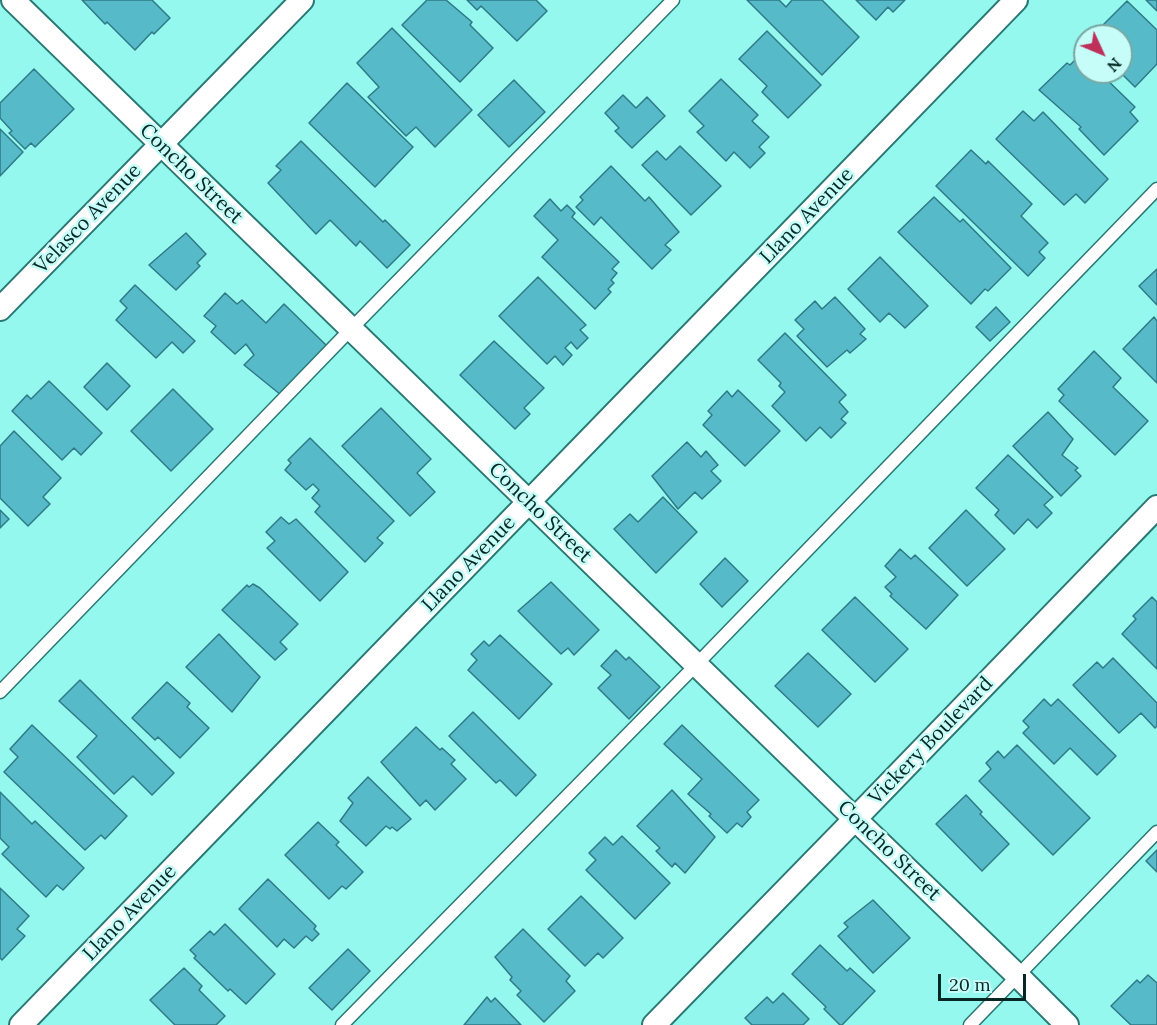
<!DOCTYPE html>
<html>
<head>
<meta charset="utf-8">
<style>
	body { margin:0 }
	#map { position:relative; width:1157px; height:1025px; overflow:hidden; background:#95f8ef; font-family:Lora,serif }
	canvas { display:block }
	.north { position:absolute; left:1073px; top:24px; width:60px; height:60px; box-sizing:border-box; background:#c6fdf8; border:2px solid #79a8a4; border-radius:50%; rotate:134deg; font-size:16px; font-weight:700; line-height:24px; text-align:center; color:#062825 }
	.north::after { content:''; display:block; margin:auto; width:21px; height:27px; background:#be2f59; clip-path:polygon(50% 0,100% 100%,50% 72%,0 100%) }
	.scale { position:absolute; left:938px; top:974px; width:88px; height:27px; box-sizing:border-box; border:3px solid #062825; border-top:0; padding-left:8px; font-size:18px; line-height:21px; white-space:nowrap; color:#062825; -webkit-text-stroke:4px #c6fdf8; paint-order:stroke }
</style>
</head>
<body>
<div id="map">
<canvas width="1157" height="1025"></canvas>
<div class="north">N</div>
<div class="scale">20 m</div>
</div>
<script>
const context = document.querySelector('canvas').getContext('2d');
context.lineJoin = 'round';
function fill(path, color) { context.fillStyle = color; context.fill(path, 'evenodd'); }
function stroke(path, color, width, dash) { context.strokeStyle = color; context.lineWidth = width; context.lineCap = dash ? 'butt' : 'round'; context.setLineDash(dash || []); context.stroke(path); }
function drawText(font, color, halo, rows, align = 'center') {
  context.font = font + ' Lora,serif'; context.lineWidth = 5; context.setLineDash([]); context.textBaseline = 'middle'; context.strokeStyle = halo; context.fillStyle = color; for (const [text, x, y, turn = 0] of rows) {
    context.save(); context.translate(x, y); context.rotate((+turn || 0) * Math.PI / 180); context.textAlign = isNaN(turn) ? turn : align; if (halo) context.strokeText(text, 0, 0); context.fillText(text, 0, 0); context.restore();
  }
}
const building = new Path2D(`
	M82,0H152L170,18L154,34L152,32L135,50L107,22L105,24Z
	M427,0H446L472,22L470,25L493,48L460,82L402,25Z
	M467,0H536L547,11L517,41L481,6L477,10Z
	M747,0H779L786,7L792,0H822L859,37L822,75Z
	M856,0H905L893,12L888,7L876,20Z
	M1146,0H1157V11Z
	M1127,1L1157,30V64L1135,87L1120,72L1121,60L1123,58L1121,56V36H1100L1096,32Z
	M392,28L472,110L435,147L416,127L406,136L368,97L379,87L357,63Z
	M767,31L821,85L788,118L762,92L767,86L739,59Z
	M1081,54L1085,58V72H1099L1135,107L1130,112L1138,121L1104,155L1079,129L1081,127L1039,90L1067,63L1070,65Z
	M34,69L74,109L35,147L31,143L25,149L9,133L12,131L0,118V103Z
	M721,79L758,115L752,121L769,137L759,147L765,153L750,168L734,152L726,161L697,132L704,126L689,111Z
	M514,80L545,112L509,147L478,115Z
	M347,83L413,147L375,187L309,123Z
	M623,95L636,108L647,97L665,116L632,148L615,131L619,128L605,113Z
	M1023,111L1034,121L1043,112L1108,179L1085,203L1076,194L1064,205L996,139Z
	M0,129L23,152L0,176Z
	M301,141L383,222L385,220L410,245L387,268L360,241L356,246L330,220L316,234L268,183L281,170L276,166Z
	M680,146L721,186L691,215L642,165L657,151L666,160Z
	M971,150L986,164L988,161L1032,204L1021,216L1048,243L1039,252L1045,258L1028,276L936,186Z
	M611,166L645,201L649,197L679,232L665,245L671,250L652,269L601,217L594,225L576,207L583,200L580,197Z
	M934,197L960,222L963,219L1011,268L988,291L985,289L971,304L898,232Z
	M550,199L561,211L567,205L575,213L572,217L619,262L612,269L617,273L611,280L614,283L608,289L611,292L595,309L542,257L558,240L534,216Z
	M186,233L206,254L197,263L200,266L176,290L149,265Z
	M880,257L928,306L905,328L889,313L880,322L848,289Z
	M1157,269V305L1139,286Z
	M538,277L586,325L580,330L588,338L577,349L571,342L565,348L572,355L563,365L555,356L547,364L499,316Z
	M135,285L195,341L183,353L172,342L156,358L116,320L127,308L120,301Z
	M225,293L237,304L242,300L266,323L284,304L327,346L281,395L244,365L254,355L246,344L235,354L211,332L216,326L204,316Z
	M835,297L865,329L860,334L866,339L850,353L847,350L827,367L797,336L804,329L795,320L815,301L822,309Z
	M996,307L1010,322L990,341L976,327Z
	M1154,317L1157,321V383L1123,349Z
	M785,333L846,395L839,402L848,412L841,419L846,423L831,438L820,427L806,441L772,406L785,392L779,386L781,383L758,360Z
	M494,341L544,388L524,408L530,414L515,429L460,375Z
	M1094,351L1121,378L1113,387L1148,421L1115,455L1059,401L1064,395L1058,389Z
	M107,363L130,386L107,410L84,387Z
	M49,381L102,433L81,455L74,448L62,460L12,411L27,395L31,399Z
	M173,389L213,429L171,471L131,431Z
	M738,390L780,431L745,466L703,425L712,415L708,411L727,391L732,397Z
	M381,408L431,459L417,473L435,492L410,516L342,446Z
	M1048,412L1073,439L1062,455L1078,468L1075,470L1081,476L1061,496L1013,446Z
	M14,431L61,478L43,497L50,504L28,526L0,498V446Z
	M310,438L394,521L377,538L383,543L365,562L315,512L320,506L312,498L319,490L313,484L306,490L285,470L291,463L288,460Z
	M687,442L701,457L706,451L718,465L711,471L721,481L702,499L695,492L678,509L652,476Z
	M1008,455L1053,497L1044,505L1052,513L1037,528L1028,519L1014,534L995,515L999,510L976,488Z
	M663,497L697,532L656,573L614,529L630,514L638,522Z
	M0,510L9,519L0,528Z
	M966,510L1005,549L967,586L929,548Z
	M281,517L289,524L296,519L348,572L320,601L267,548L275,541L266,532Z
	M900,549L911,559L915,555L958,595L926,629L890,596L892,594L885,587L896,577L885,566Z
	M725,558L748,581L722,607L700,584Z
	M551,582L599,630L574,655L568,648L561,654L518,611Z
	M253,584L260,588L298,624L280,642L287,649L275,660L222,610L247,585L249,587Z
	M855,597L908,649L875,682L822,630Z
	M1152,597L1157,602V669L1122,634L1136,619L1133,616Z
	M219,634L260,677L232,712L186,667Z
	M500,635L552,684L519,719L468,670L477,660L471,654L484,641L489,646Z
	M616,650L626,660L629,657L660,687L629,719L598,688L611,675L601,666Z
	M808,653L851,694L818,727L775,686Z
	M1113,658L1157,703V726L1155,728L1141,713L1119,733L1073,685L1097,662L1103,668Z
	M80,680L174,773L152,795L133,776L114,794L77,757L97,736L59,701Z
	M167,682L190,703L187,707L209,728L180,758L158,737L155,740L132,718Z
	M1044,699L1051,706L1058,699L1116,756L1097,775L1070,748L1054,764L1023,733L1029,727L1023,721Z
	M473,712L536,775L516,796L500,780L496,783L449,736Z
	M32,725L127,816L105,839L101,835L85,850L4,772L18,757L10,749Z
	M682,725L759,800L747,812L751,817L742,827L737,823L727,833L709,816L711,814L688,794L702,779L664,744Z
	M416,727L440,750L442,748L455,760L451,764L466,779L435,810L426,800L420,806L381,762Z
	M1017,745L1090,818L1053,855L979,781L991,769L986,763L998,751L1004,758Z
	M368,777L411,819L397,831L392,827L390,829L386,826L366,846L340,821L353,803L348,798Z
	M672,790L715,837L685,873L675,863L672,867L656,851L660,848L637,826Z
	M0,792L32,824L35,821L84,868L63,890L57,885L46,897L2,854L9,847L0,838Z
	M966,795L982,812L980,814L1009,844L982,871L936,824Z
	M318,822L339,842L336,845L363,872L346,889L342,886L329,899L285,855Z
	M622,836L670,883L635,919L586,870L596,860L589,853L605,837L613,845Z
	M1157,850V872L1146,861Z
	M268,879L316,926L314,929L319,934L312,941L306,936L294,948L284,939L277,947L239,909Z
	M0,888L29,916L17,929L25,936L2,960L0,958Z
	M581,896L623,938L603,958L598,953L585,966L548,929Z
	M873,900L910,938L873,973L838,936L848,927L844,923Z
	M225,924L275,974L246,1004L230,989L228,991L194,958L196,956L190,950L210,931L214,935Z
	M523,929L570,976L566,981L575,991L544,1022L517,995L521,991L510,980L512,977L495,957Z
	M820,945L847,971L850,968L875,991L842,1025H840L824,1009L826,1007L792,974Z
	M348,949L370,971L332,1010L309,988Z
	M184,968L202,986L199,990L225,1016L216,1025H175L150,1000Z
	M1148,975L1157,983V1025H1131L1111,1006L1137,980L1140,983Z
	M783,993L809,1019L803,1025H752L745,1018L767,997L773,1003Z
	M487,997L491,1002L495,998L521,1025H464Z`);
fill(building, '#57bac9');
stroke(building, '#2e7a86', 1.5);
const service = new Path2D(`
	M0,692L351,329L673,0
	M342,1025L696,665L1157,189
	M970,1025L1157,832`);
const minor = new Path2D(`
	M13,0L855,819L1018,976L1067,1025
	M0,309L302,0
	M21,1025L1016,0
	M654,1025L855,819L1157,507`);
stroke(service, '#2a7873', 15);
stroke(minor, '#2a7873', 26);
stroke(service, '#fff', 12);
stroke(minor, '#fff', 22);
drawText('20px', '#062825', '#c6fdf8', [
	["Concho Street",191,174,44],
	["Llano Avenue",807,216,-46],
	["Velasco Avenue",88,219,-46],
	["Concho Street",540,513,44],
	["Llano Avenue",469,564,-46],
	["Vickery Boulevard",931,741,-46],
	["Concho Street",889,851,44],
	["Llano Avenue",130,913,-46]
]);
</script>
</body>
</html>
